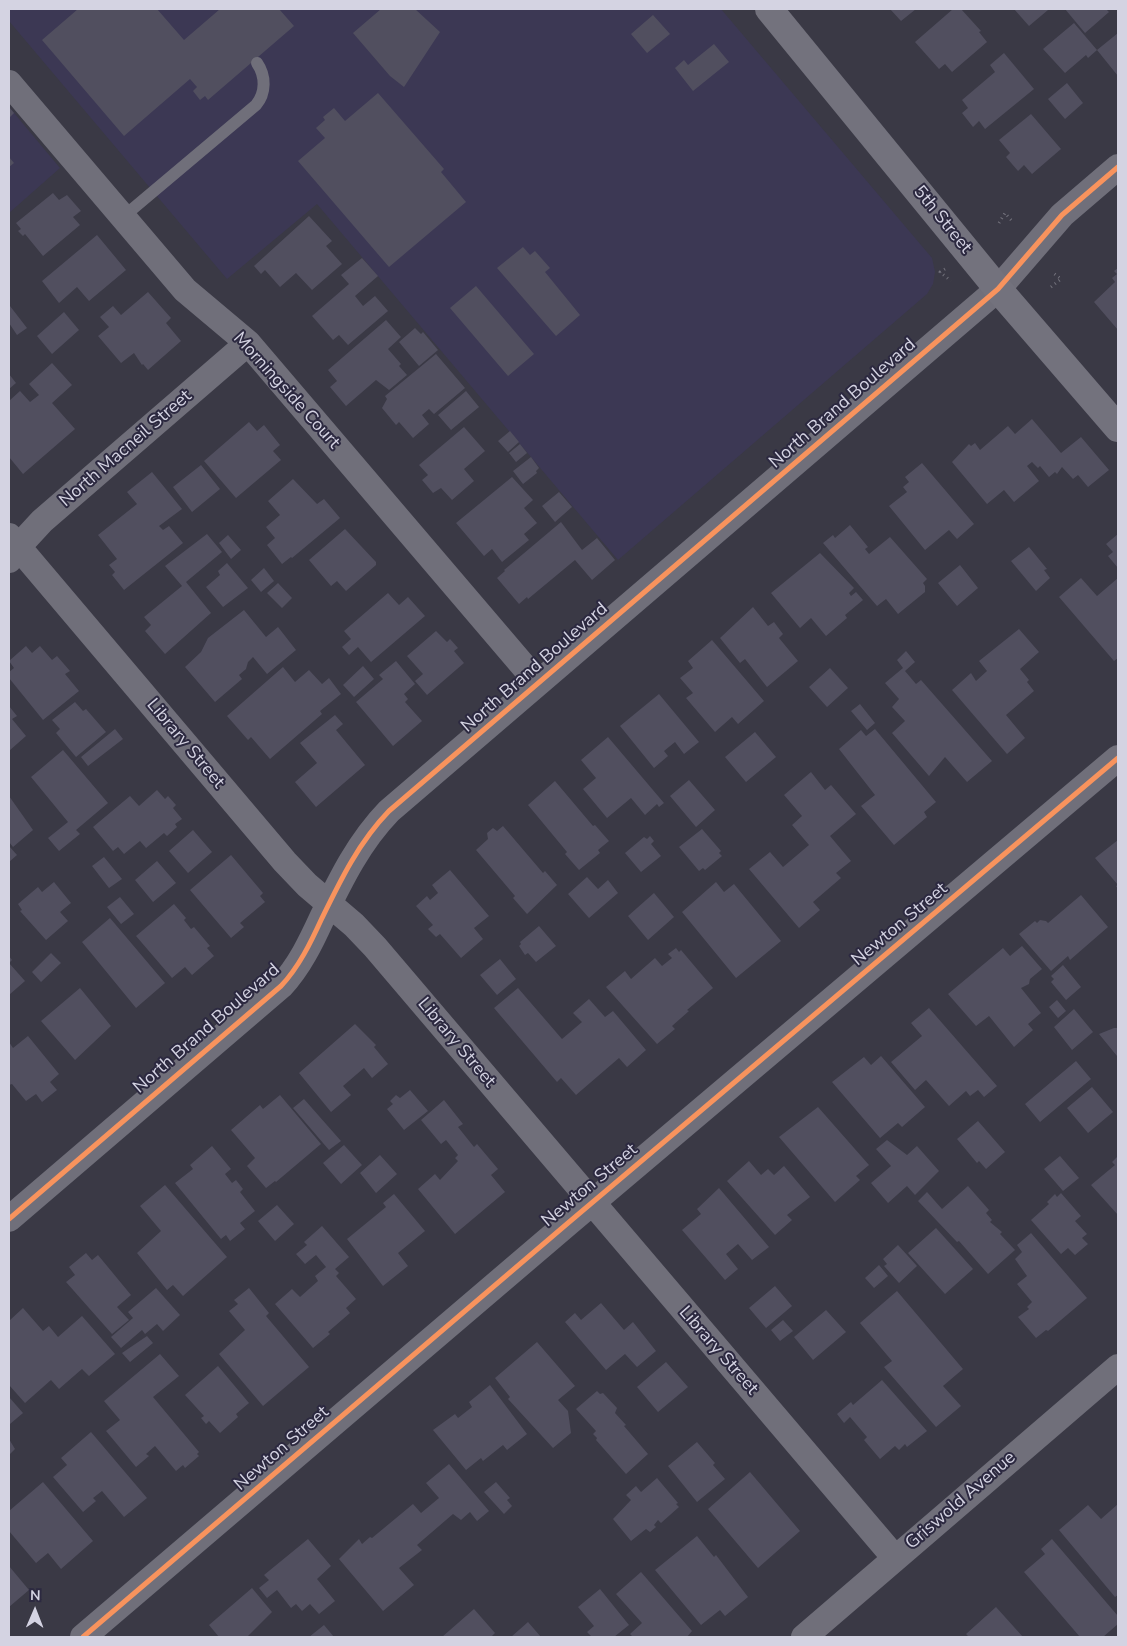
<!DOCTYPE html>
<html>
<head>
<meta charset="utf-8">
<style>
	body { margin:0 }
	#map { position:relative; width:1127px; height:1646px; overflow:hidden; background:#3a3945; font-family:"Nunito Sans",sans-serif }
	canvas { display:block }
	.frame { position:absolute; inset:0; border:10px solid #d4d3e2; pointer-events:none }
	.north { position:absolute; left:10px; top:1586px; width:50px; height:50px; -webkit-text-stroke:4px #2c2940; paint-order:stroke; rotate:1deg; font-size:14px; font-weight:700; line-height:20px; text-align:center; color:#d4d3e2 }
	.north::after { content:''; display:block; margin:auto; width:18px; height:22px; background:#d4d3e2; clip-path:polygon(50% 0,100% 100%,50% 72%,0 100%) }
</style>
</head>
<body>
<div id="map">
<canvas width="1127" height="1646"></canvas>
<div class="frame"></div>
<div class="north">N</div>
</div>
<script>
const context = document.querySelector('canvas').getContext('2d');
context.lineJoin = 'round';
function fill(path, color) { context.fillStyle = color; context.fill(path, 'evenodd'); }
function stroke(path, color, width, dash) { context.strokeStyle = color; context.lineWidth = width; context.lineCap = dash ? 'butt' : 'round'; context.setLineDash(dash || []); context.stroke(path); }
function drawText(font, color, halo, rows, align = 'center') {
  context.font = font + ' "Nunito Sans",sans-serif'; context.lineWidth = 4; context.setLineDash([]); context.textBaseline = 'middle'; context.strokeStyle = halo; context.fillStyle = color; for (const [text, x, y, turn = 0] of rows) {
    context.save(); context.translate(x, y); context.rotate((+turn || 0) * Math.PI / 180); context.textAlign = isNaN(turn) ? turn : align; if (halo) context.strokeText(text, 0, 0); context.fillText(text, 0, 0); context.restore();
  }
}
fill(new Path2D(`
	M9,9H721L932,258L935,272L933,284L927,294L618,560L317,204L227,279L9,21Z
	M9,107L60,168L9,213Z`), '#3c3854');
fill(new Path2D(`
	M78,9H157L184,40L220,9H279L294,26L208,100L205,96L200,100L193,91L197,87L190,79L124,136L42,40Z
	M381,9H415L440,32L404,87L390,76L353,33Z
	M890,9H916L901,21Z
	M953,9H961L981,31L979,32L987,42L952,72L945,64L939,69L915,42Z
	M1014,9H1047L1048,10L1029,26Z
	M1065,9H1106L1109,12L1085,33Z
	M653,15L670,34L647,53L631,34Z
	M1074,23L1097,50L1118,33V76L1097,50L1088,58L1086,55L1065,73L1043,49Z
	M714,44L729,62L693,91L675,68L684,60L688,65Z
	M1004,53L1034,89L985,129L979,121L973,127L962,113L968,108L962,100L995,72L990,65Z
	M1067,83L1083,103L1065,119L1048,99Z
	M378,93L444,169L441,172L466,202L389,267L298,161L325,138L316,128L325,120L323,117L334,108L345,121Z
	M9,107L14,113L9,118Z
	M1031,114L1061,149L1032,174L1024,165L1018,171L1006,157L1010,153L999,140Z
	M9,157L14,163L9,167Z
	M53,193L59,200L67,195L81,211L73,217L80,225L43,256L25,234L23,236L18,231L21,229L16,223Z
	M309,216L332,241L326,246L342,264L312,290L296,273L280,287L265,270L261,274L254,266Z
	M97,235L126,270L89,301L77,287L59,303L42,281Z
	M523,247L530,255L535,251L550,268L545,272L580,315L556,336L497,268Z
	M362,258L378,276L355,296L363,306L375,296L388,311L348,345L339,335L333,340L312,316L349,284L341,275Z
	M1118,268V330L1094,302L1115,282L1112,278L1117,274L1114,271Z
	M476,286L534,354L508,376L450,308Z
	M148,292L171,318L166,323L181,341L148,370L143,364L142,365L134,353L121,363L98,336L109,327L100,317L113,306L121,315Z
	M10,306L27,328L17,335L9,323Z
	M64,312L79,330L52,354L37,336Z
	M386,320L401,337L388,349L401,364L399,366L407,375L389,390L376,380L346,406L330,387L337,381L328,370Z
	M415,328L421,334L423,332L438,350L419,366L399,342Z
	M436,354L465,388L434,414L429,409L422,415L429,424L413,438L399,422L396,425L382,408L387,399L385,396Z
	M52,363L72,385L52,403L75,429L23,474L9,457V401L20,391L30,402L39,395L29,384Z
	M9,374L16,383L9,389Z
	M466,391L479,407L451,430L438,415Z
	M1032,419L1061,453L1081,437L1109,470L1088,487L1078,475L1073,479L1062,467L1057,474L1055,472L1049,477L1040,466L1038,468L1032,462L1027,466L1039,481L1014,502L1004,490L987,504L952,462L969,444L971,446L975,443L980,450L1008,426L1015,434Z
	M249,422L257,431L264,425L280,445L273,451L281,460L236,498L204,461Z
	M464,427L485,451L464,469L474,481L452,500L441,488L433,493L422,480L428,475L419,465Z
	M510,431L519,442L508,452L498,441Z
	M520,444L527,453L516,462L509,453Z
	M531,457L539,468L536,471L537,473L523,484L513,471Z
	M922,463L974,524L957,539L949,530L925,550L889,506L907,492L903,487L909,482L905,477Z
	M201,465L220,489L192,512L173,487Z
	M152,472L182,509L159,526L163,530L169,526L183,543L124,590L112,575L115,572L109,565L117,559L98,535L137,504L127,492Z
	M512,477L533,500L524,508L537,523L524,534L529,540L502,562L492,549L484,556L456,523Z
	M293,479L317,504L324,499L340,518L292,558L291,557L282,564L267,545L275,538L266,527L280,515L268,501Z
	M559,492L572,507L555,522L542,506Z
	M561,522L582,550L597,538L615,560L592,580L575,560L528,599L527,597L519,604L497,578L505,571L504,570Z
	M850,525L868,547L865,549L869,554L890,537L927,579L923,583L925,586V592L898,614L886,599L877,606L823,543L833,535L835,538Z
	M345,529L376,562V565L346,591L337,581L331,586L309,560Z
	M207,534L222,552L186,582L211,613L165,654L145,631L151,625L144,617L182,586L165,566Z
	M1118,534V568L1108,556L1113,552L1106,544Z
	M228,535L241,550L231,559L219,543Z
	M1029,547L1047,569L1044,570L1050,578L1036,591L1011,561Z
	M820,553L854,588L849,593L851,596L856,592L863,600L845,615L847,618L826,636L811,618L800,628L771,593Z
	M227,563L248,588L223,607L206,587L220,575L218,571Z
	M960,565L978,588L957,606L938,583Z
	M264,568L274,581L261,592L251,580Z
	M1081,578L1097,596L1118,578V658L1114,661L1059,597Z
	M278,583L292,598L282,608L267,593Z
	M388,593L399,605L408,597L425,616L371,662L358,647L349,655L342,647L351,639L344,631Z
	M753,607L768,626L774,622L783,634L779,638L798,661L767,687L745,659L740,663L720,638Z
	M244,610L266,637L278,627L296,650L267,674L253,657L248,662L246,669L239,675L242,679L215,702L185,667L201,652L208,638Z
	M1019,629L1039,652L1020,669L1029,680L1027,682L1034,691L1006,715L1025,738L1007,754L952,690L971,673L976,681L987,671L979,661Z
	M436,631L447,642L450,639L458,648L454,651L464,663L427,695L415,681L423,674L407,656Z
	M712,640L764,701L738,724L732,717L715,732L686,698L693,693L680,678L693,668L688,661Z
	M26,646L32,653L40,646L52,660L57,656L70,671L65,674L79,691L43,720L9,678V672L14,668L9,661Z
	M906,651L915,662L905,671L916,684L921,680L992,761L967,782L945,757L929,776L892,733L905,721L892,707L899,699L885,683L903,668L897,660Z
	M396,661L415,684L404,694L408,699L405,702L422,721L393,746L356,702L383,679L379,675Z
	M363,666L374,679L354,697L343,685Z
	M283,667L295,682L309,670L322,684L329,678L341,694L320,711L322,714L270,759L251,737L248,740L227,716Z
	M830,668L848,688L827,707L809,687Z
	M659,694L699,742L684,754L675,742L664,751L668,756L654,768L620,726Z
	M75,702L83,711L86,709L106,732L76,757L56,733L60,729L52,720Z
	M860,704L875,723L867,730L851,711Z
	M9,706L17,716L12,719L26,736L9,751Z
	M335,715L343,724L336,730L365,765L316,807L295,782L317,763L300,743Z
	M115,729L123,739L88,766L81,757Z
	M875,729L936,802L924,812L927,817L894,845L861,806L875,795L839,749L861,730L866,736Z
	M755,732L776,757L746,782L725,757Z
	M608,737L664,803L659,807L657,804L645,815L631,798L607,818L583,789L596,778L581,760Z
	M63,750L108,803L76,830L80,834L59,851L48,838L68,822L31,777Z
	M811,772L825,790L831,785L856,814L830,836L851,861L836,873L841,878L813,902L820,910L799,928L749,869L770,852L783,867L809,845L792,825L802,816L784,795Z
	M689,780L715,810L696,827L670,796Z
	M555,781L593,826L595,825L609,841L598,850L600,853L579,870L565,854L567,852L528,805Z
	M157,790L165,799L168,796L176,805L173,808L182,819L175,824L177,827L167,836L164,833L146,848L140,841L124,854L118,847L113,851L93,827L130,796L139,806Z
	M9,796L33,830L13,847L9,842Z
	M503,826L543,873L545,871L557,885L527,914L513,898L515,896L476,850L488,839L487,833L493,828L497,831Z
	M702,829L721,851L719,853L722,856L705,870L703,868L699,871L679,847Z
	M193,830L212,852L188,873L169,851Z
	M650,836L654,841L651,844L661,856L641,872L625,853L644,837L647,839Z
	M1118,840V889L1116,886L1118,885L1095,858Z
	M9,846L17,855L9,862Z
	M231,855L263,893L260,896L265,902L240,923L244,927L231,938L190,890Z
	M104,857L122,879L109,888L92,866Z
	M157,861L176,883L153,902L135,880Z
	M450,870L489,916L474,928L483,939L461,958L440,934L436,937L428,929L433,925L416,906L427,896L430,900L438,893L432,885Z
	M587,877L598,889L608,880L618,893L589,918L568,894Z
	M54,882L71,903L60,912L68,921L46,940L20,911L22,910L18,904L38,887L42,892Z
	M716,882L724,892L734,884L781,941L736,978L682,912Z
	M654,893L674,917L648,940L628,916Z
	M1081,895L1108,927L1070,960L1068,956L1051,971L1019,934L1035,921L1037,923L1040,920L1046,921L1048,923Z
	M120,897L134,914L121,924L107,907Z
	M174,904L186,918L184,920L191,929L194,927L210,946L207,948L214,956L192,975L185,967L172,978L136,936Z
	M110,918L165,983L136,1008L82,942Z
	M539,926L556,946L536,962L528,953L525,955L519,946L521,944L520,942Z
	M1022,946L1042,969L1030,979L1029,984L1021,988L1041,1013L1028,1024L1033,1030L1014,1047L989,1016L976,1026L948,994L1003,948L1010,956Z
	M676,948L679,952L681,950L713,988L687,1010L689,1011L672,1026L675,1029L657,1044L606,987L625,971L631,979L655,958L662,966L672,958L668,954Z
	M51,953L61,963L41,982L32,972Z
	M9,956L12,960L9,963L25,981L9,995Z
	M500,959L516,979L497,995L480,975Z
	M1063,965L1081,987L1066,1000L1051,982L1054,979L1051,976Z
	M80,988L111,1026L75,1060L41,1021Z
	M518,988L562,1039L582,1022L573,1013L589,999L605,1017L613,1011L646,1050L627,1067L619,1058L576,1095L561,1078L557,1082L494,1008Z
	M1057,1000L1066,1011L1058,1018L1049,1007Z
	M929,1008L997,1086L984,1097L978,1090L970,1096L966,1091L949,1106L926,1080L915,1090L891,1062L922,1036L911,1023Z
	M1074,1009L1093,1032L1072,1050L1054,1027Z
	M355,1024L376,1045L374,1047L388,1064L372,1078L364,1068L343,1086L351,1095L331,1112L299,1073Z
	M1114,1028H1118L1117,1056L1099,1034Z
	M28,1036L59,1074L50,1082L57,1090L42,1102L36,1094L26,1101L12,1084L9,1085V1042L13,1048Z
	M881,1056L925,1107L902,1127L898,1123L880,1138L832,1082L864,1057L871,1065Z
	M1076,1061L1091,1079L1040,1122L1025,1104Z
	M1092,1087L1113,1112L1088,1133L1067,1108Z
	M410,1090L428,1111L404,1130L387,1109L393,1104L390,1101L396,1095L400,1098Z
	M280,1095L321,1144L276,1182L275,1181L266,1188L247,1166L255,1158L231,1130L260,1105L263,1109Z
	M304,1099L341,1141L329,1150L293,1108Z
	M444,1100L463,1124L458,1127L474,1147L477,1144L498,1169L491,1175L505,1192L455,1234L418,1189L435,1174L440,1180L458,1161L455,1158L458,1155L446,1140L441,1144L421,1120Z
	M818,1107L869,1165L856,1176L860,1180L835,1202L779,1137Z
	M978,1121L1005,1152L986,1169L979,1161L977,1163L957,1139Z
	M887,1140L907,1155L917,1146L939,1171L915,1195L907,1186L888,1203L871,1183L891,1166L876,1149Z
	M344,1145L362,1165L341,1184L323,1163Z
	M212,1146L231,1169L225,1174L232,1183L236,1180L243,1189L240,1192L255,1211L240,1223L245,1229L230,1241L226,1235L221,1239L175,1183L193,1169L190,1165Z
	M380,1155L397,1174L376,1193L360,1173Z
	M1060,1156L1079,1178L1063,1191L1044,1169Z
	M1118,1156V1215L1091,1185L1115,1165L1112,1162Z
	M749,1161L761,1175L768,1169L774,1175L784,1166L810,1197L787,1215L792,1220L775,1235L727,1181Z
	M165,1185L227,1257L183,1296L173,1285L167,1290L137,1253L161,1231L140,1206Z
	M968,1186L989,1210L986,1213L992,1220L990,1222L1002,1232L1000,1234L1015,1250L988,1274L959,1241L957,1242L918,1201L927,1192L942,1209Z
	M719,1188L769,1247L752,1260L738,1244L726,1254L738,1269L725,1280L682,1230L701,1214L697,1209Z
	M1061,1193L1081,1216L1075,1221L1087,1234L1082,1238L1088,1244L1075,1255L1068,1248L1061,1254L1031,1220L1049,1204L1047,1202L1055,1194L1057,1197Z
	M394,1194L425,1231L398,1253L408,1266L383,1286L347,1239L386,1207L383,1203Z
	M277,1205L294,1224L275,1241L258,1221Z
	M322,1226L349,1257L335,1269L339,1273L336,1276L356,1299L346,1308L350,1313L328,1332L330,1334L313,1348L275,1304L292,1289L300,1297L318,1281L315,1276L326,1267L316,1255L305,1264L296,1254L307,1245L304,1242Z
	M936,1228L973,1269L945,1294L908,1253Z
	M1031,1233L1087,1298L1048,1331L1046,1330L1036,1338L1018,1317L1029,1309L1027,1307L1032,1302L1017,1284L1027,1276L1015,1259L1022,1252L1017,1245Z
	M898,1245L917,1266L899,1283L884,1266L887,1264L883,1259Z
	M86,1253L92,1260L98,1255L131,1295L117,1307L129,1320L112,1334L66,1282L75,1275L69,1267Z
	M879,1265L888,1276L874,1288L865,1278Z
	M775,1286L792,1306L766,1328L749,1308Z
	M156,1288L180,1315L163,1331L157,1324L145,1334L142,1330L121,1348L111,1337L133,1318L128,1312Z
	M249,1288L269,1313L266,1316L309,1367L263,1406L219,1354L245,1330L229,1311L238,1304L234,1300Z
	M897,1291L963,1369L943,1386L961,1406L936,1427L884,1367L892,1361L860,1323Z
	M601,1303L624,1330L633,1322L656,1351L637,1367L625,1354L606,1370L565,1322L575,1313L581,1320Z
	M23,1308L43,1331L49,1326L58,1337L82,1316L115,1354L89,1376L82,1369L59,1389L51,1380L25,1403L9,1385V1321Z
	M826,1310L846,1332L813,1360L794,1337Z
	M783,1320L793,1331L780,1341L771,1330Z
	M147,1336L153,1343L130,1362L122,1353Z
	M537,1342L575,1386L558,1400L568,1411L571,1433L553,1448L508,1399L510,1397L495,1378Z
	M160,1354L179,1376L153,1397L199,1452L197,1454L199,1456L185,1468L183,1465L176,1471L155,1446L146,1454L149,1456L136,1467L106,1431L120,1420L104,1401Z
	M666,1362L688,1387L658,1412L637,1387Z
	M218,1366L249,1403L236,1414L238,1417L220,1433L209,1421L206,1424L201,1418L204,1416L185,1395Z
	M882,1380L927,1431L907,1447L905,1444L899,1450L895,1446L880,1459L864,1440L867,1437L850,1417L844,1423L837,1414L851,1402L853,1405Z
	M490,1385L527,1434L507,1450L503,1445L483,1461L481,1458L466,1470L433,1430L455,1414L458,1418L472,1407L469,1402Z
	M597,1391L600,1394L603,1393L617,1408L615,1413L626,1425L624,1426L648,1454L626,1474L596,1440L597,1438L593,1434L596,1431L576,1409Z
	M9,1397L23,1413L10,1424L9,1423Z
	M91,1432L147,1498L124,1517L102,1491L93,1498L96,1501L83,1512L53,1477L67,1465L61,1458Z
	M9,1439L15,1449L9,1455Z
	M697,1442L715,1463L713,1465L725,1479L697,1502L668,1466Z
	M449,1464L489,1511L477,1521L470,1512L461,1520L453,1514L417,1545L422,1550L399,1568L414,1585L383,1611L339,1559L359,1539L362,1544L370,1537L372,1538L413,1504L421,1513L439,1498L426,1483Z
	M750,1472L800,1531L758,1568L708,1509Z
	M657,1478L678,1503L676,1504L679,1507L661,1523L658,1520L654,1525L656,1527L650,1532L646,1529L631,1541L613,1519L631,1500L626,1495L636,1486L641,1492Z
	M43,1482L93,1541L61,1569L48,1553L36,1563L9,1531V1511Z
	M496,1482L510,1498L507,1500L512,1506L504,1514L484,1492Z
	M1118,1504V1595L1115,1597L1059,1530L1088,1505L1101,1519Z
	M697,1536L714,1557L716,1555L748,1597L725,1616L720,1610L701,1625L655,1570Z
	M308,1539L331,1566L317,1579L335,1601L319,1614L310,1604L302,1611L296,1604L291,1608L277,1590L267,1598L259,1588L269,1580L264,1575Z
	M1052,1539L1118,1616V1624L1103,1637H1080L1024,1572L1045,1554L1041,1549Z
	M9,1566L29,1590L9,1607Z
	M641,1572L692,1631L687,1637H633L630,1634L642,1623L616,1594Z
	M252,1588L272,1612L247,1637H219L209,1625Z
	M600,1589L629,1625L614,1637H592L587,1632L594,1626L578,1607Z
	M996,1607L1023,1637H969L966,1634Z
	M474,1609L495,1633L491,1637H442Z
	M528,1622L541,1637H511Z
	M324,1625L334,1637H309Z`), '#514f5f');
stroke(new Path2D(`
	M999,223L1005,213L1012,221
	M945,269L940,272L951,281
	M1051,287L1061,279L1052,272`), '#73727c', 3, [1, 4]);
stroke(new Path2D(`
	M123,217L256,105C266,93 266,76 257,63`), '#706f7a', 12);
stroke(new Path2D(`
	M9,83L185,290L248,343L538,683
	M9,536L285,862L307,885L354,925L375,947L895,1558
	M9,560L18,547L42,521L248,343
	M9,1219L281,986C299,967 311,942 322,918C341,879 359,842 389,811L998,289L1062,215L1118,167
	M83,1637L568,1223L1118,758
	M804,1637L1118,1367`), '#706f7a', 26);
stroke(new Path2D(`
	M769,9L998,289L1118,428`), '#73727d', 28);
stroke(new Path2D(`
	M9,1219L281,986C299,967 311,942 322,918C341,879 359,842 389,811L998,289L1062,215L1118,167
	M83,1637L568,1223L1118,758`), '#f8935d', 5);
drawText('18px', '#d4d3e2', '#2c2940', [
	["5th Street",942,220,51],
	["Morningside Court",286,391,48],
	["North Brand Boulevard",843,404,-41],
	["North Macneil Street",126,449,-41],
	["North Brand Boulevard",535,668,-41],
	["Library Street",185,744,50],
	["Newton Street",900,925,-40],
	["North Brand Boulevard",207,1029,-41],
	["Library Street",456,1043,50],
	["Newton Street",590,1186,-40],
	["Library Street",718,1351,49],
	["Newton Street",282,1449,-41],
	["Griswold Avenue",961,1501,-41]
]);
</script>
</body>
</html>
